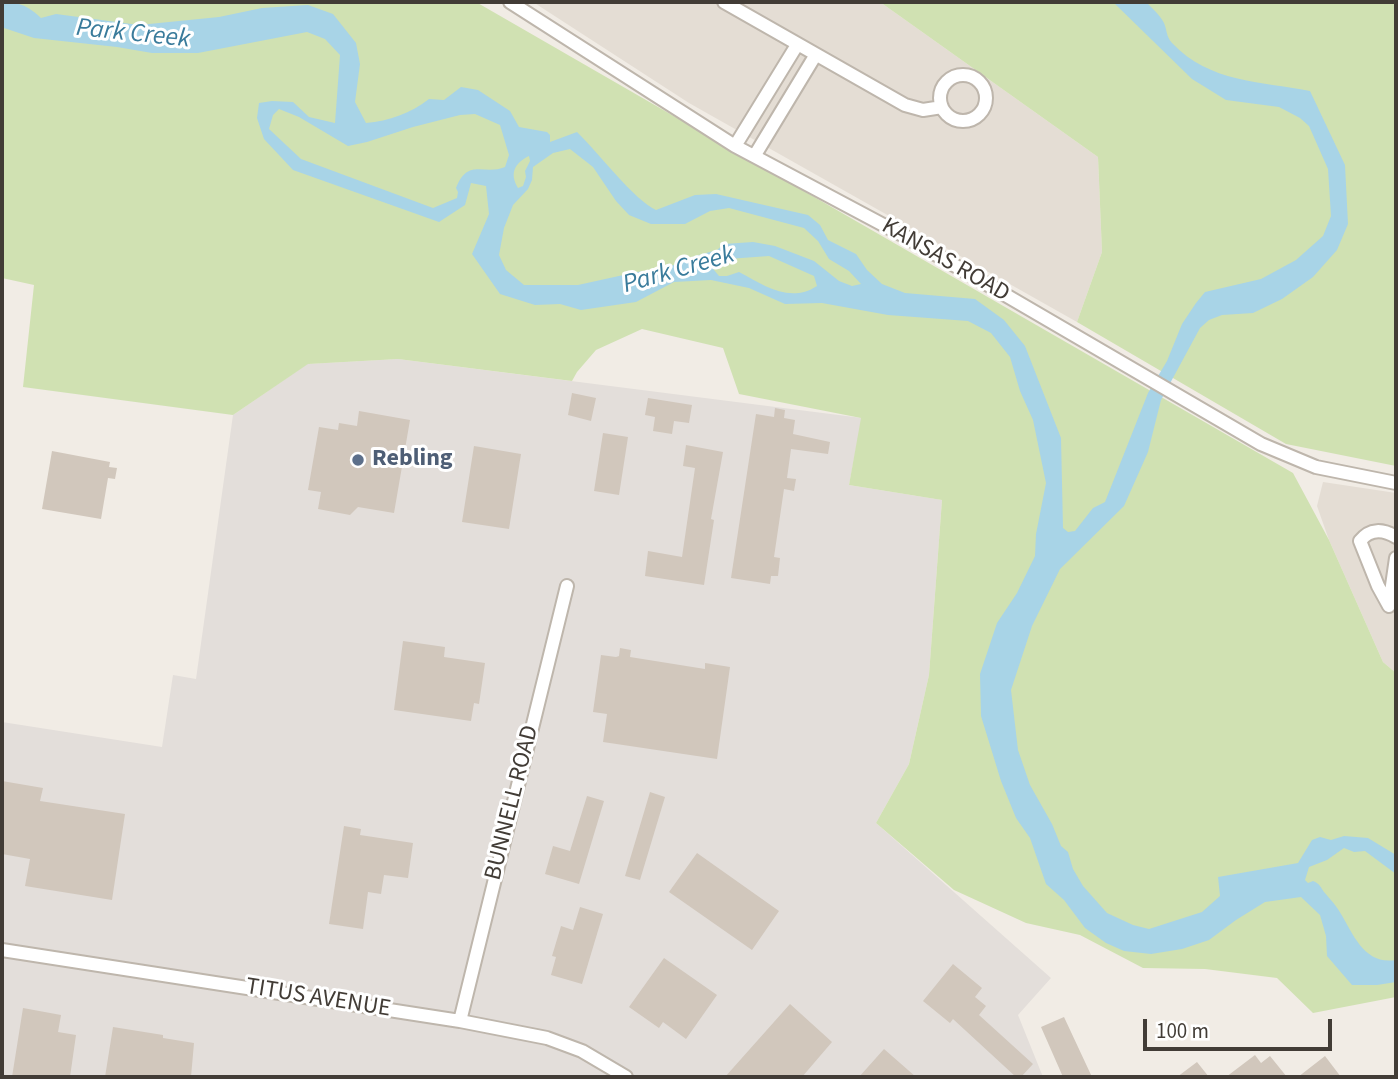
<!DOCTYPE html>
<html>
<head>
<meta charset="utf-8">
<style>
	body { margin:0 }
	#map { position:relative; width:1398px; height:1079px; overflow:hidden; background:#f1ece5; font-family:"Source Sans 3",sans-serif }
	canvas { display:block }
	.frame { position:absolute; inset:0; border:4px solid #423c36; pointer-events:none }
	.scale { position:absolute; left:1143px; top:1019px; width:189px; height:32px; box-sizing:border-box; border:4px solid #423c36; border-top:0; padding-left:9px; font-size:21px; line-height:24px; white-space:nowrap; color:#423c36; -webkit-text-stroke:5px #fff; paint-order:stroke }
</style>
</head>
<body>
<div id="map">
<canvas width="1398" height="1079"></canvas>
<div class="frame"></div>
<div class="scale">100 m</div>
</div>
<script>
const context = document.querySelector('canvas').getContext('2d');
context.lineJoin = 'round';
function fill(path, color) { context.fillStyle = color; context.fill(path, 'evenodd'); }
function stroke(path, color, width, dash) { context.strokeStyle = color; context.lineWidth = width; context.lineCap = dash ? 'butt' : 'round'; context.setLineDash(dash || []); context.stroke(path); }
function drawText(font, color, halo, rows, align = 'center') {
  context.font = font + ' "Source Sans 3",sans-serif'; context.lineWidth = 6; context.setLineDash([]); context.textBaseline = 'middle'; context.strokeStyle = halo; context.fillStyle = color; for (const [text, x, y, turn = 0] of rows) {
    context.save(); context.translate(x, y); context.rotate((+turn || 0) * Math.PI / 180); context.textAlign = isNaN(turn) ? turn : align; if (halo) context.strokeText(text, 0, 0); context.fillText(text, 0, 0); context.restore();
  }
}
fill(new Path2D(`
	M533,2H880L1098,157L1102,252L1077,322L689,103Z
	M1323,482L1396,493V673L1383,662L1329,540L1317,506Z`), '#e4ddd4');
fill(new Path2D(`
	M398,359L862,418L849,485L942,500L929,675L909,764L876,823L1051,978L1018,1015L1043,1077H2V722L162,747L173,675L196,679L233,415L307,364Z`), '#e3deda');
fill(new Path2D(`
	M2,2H476L1293,473L1329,540L1383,662L1396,673V997L1313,1013L1277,978L1205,969L1143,968L1080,935L1026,923L954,890L876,823L909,764L929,675L942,500L849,485L861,418L739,394L723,348L642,329L596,350L577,372L572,381L398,359L308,364L233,415L23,387L34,285L2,278Z
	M880,2H1396V466L1286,444L1077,322L1102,252L1098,157Z`), '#d0e1b2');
fill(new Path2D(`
	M2,2C20,2 28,6 41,18L56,14L139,25L219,17L262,8L308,5L333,14L356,43L360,64L355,102L366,123C389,121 411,113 429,99L444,100L461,87L478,90L510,111L519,127L547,132L550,135V142L577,132C597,151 635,201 656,210L695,195L716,194L808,215L820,225L828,240L856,254L867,270L882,284L905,293L975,299L1004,320L1025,346L1061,438L1063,528L1068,532L1075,531L1093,508L1105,502L1148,393L1167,361L1182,324L1196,303L1205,292L1261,279L1296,260L1323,236L1331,216L1328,169L1309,126L1300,118L1279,107L1226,100L1192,79L1113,2H1146C1152,8 1160,15 1164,23C1167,30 1166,36 1172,43C1210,83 1260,81 1310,91L1345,165L1348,224L1337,250L1313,277L1282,299L1253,313L1222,315L1209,320L1200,328L1161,400L1148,452L1124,506L1060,569L1032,626L1011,690L1018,750L1030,785L1052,824L1061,846L1068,852L1073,869L1083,886L1107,913L1133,925L1149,929L1202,912L1220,896L1218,877L1298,863L1312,840L1320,837L1331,840L1344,836L1368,838L1396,855V874L1365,851L1354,852L1344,848L1327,860L1309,867L1305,880L1308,883L1313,881C1320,884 1320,886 1324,892C1330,899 1336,905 1341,914C1354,936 1365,965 1396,960V982L1377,985H1352L1327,956L1326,936L1320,915L1301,897L1265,902L1236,920L1209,940L1182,949L1151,954L1124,951L1106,943L1085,928L1064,900L1046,884L1030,838L1016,818L1001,781L981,716L980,674L997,623L1017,593L1035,556L1036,534L1046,483L1033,420L1020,391L1010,357L991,333L968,321L888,315L822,303L785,304L749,288L711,280L674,282L636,302L581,310L560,304L535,305L500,294L472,254L489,214L486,186L471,183L465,205L439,222L293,170L264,139L257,118L259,103L272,101L293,102L309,117L335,123L340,55L325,39L307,32L198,53H152L117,47L34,38L4,28L2,26ZM279,109L299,117L348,146L367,142L413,127L460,115L475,114L500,125L509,155L505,167C484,176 468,157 456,188L458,192L457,198L433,208L301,159L269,129L273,115ZM570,149L593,167L616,201L629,215L651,224H685L710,211L729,208L804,228L818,241L829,259L849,271L861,284L852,286L839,281L814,261L775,246L753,242L724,244L717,250L695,256L664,269L637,272L578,285H524L506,270L499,255L504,228L513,205L528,189L532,180L533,167L553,153ZM529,156L530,161L525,171L526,177L523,186L518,188C509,173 515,163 529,156ZM769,256L814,276L817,286C789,304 764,285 739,272L727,276H719L709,264L728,259Z`), '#a8d4e7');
fill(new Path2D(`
	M572,393L596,398L591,421L568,415Z
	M648,398L692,405L689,423L674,421L672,434L653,431L655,417L645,415Z
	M775,408L785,410L784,418L795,420L793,434L830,442L828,454L791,449L787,478L796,479L794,491L784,489L774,557L780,558L778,576H771L770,584L731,578L756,414L774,417Z
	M359,411L410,420L394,513L358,507L350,515L318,509L321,492L308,490L319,427L338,430L339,423L357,426Z
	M603,433L628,437L619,495L594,491Z
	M686,445L723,452L711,519L714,520L704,585L645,576L648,551L682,557L695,468L683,466Z
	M474,446L521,454L509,529L462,522Z
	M52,451L110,462L109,467L117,468L115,479L108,478L101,519L42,509Z
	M403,641L445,647L444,657L485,663L479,704L474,703L471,721L394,710Z
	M620,648L631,650L630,657L705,669V663L730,667L717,759L603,742L607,714L593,712L601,655L616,657L619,656Z
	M2,781L43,788L40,801L125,814L112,900L25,886L30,859L2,854Z
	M650,792L665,797L640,880L625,876Z
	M587,796L604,801L579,884L545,874L553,846L570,851Z
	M344,826L361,829L360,835L413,843L408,878L384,875L381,894L368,892L363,929L329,924Z
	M697,853L779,911L752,950L669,892Z
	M580,907L603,914L582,984L551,975L556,957L552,956L561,926L573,930Z
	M664,958L717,995L686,1039L663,1022L659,1028L629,1007Z
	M953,964L982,988L975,997L986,1006L979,1015L1033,1064L1021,1077H1016L953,1019L950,1023L923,1001Z
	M790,1004L832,1042L802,1077H725Z
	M23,1008L61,1015L58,1032L76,1035L70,1077H12Z
	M1064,1017L1092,1077H1063L1041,1027Z
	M113,1027L163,1035V1038L194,1043L191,1077H105Z
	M884,1049L916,1077H859Z
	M1255,1055L1261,1063L1270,1056L1287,1077H1226Z
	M1325,1056L1341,1077H1298Z
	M1197,1062L1209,1077H1177Z`), '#d1c7bc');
const minor = new Path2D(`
	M510,2L735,146L906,237L1261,444L1316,467L1396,483
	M724,2L905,105L923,110L942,107
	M940 98a23 23 0 1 1 46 0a23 23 0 1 1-46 0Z
	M735,146L797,45
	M755,155L815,56
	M1396,537C1383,529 1370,528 1360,541L1378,586L1389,606L1396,558
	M2,950L460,1021L547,1038L582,1051L626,1077
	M460,1021L567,586`);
stroke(minor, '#beb6ac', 16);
stroke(minor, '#fff', 12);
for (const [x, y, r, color] of [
	[358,460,7,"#5c6f8a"]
]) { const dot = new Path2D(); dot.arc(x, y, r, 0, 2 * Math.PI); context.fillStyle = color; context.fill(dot); stroke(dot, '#fff', 2.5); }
drawText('24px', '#423c36', '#fff', [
	["KANSAS ROAD",945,261,30],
	["BUNNELL ROAD",513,803,-76],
	["TITUS AVENUE",318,999,9]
]);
drawText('bold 24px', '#4e5e75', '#fff', [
	["Rebling",372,460]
], 'left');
drawText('italic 26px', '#397b9b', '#fff', [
	["Park Creek",133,35,6],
	["Park Creek",679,271,-16]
]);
</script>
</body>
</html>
